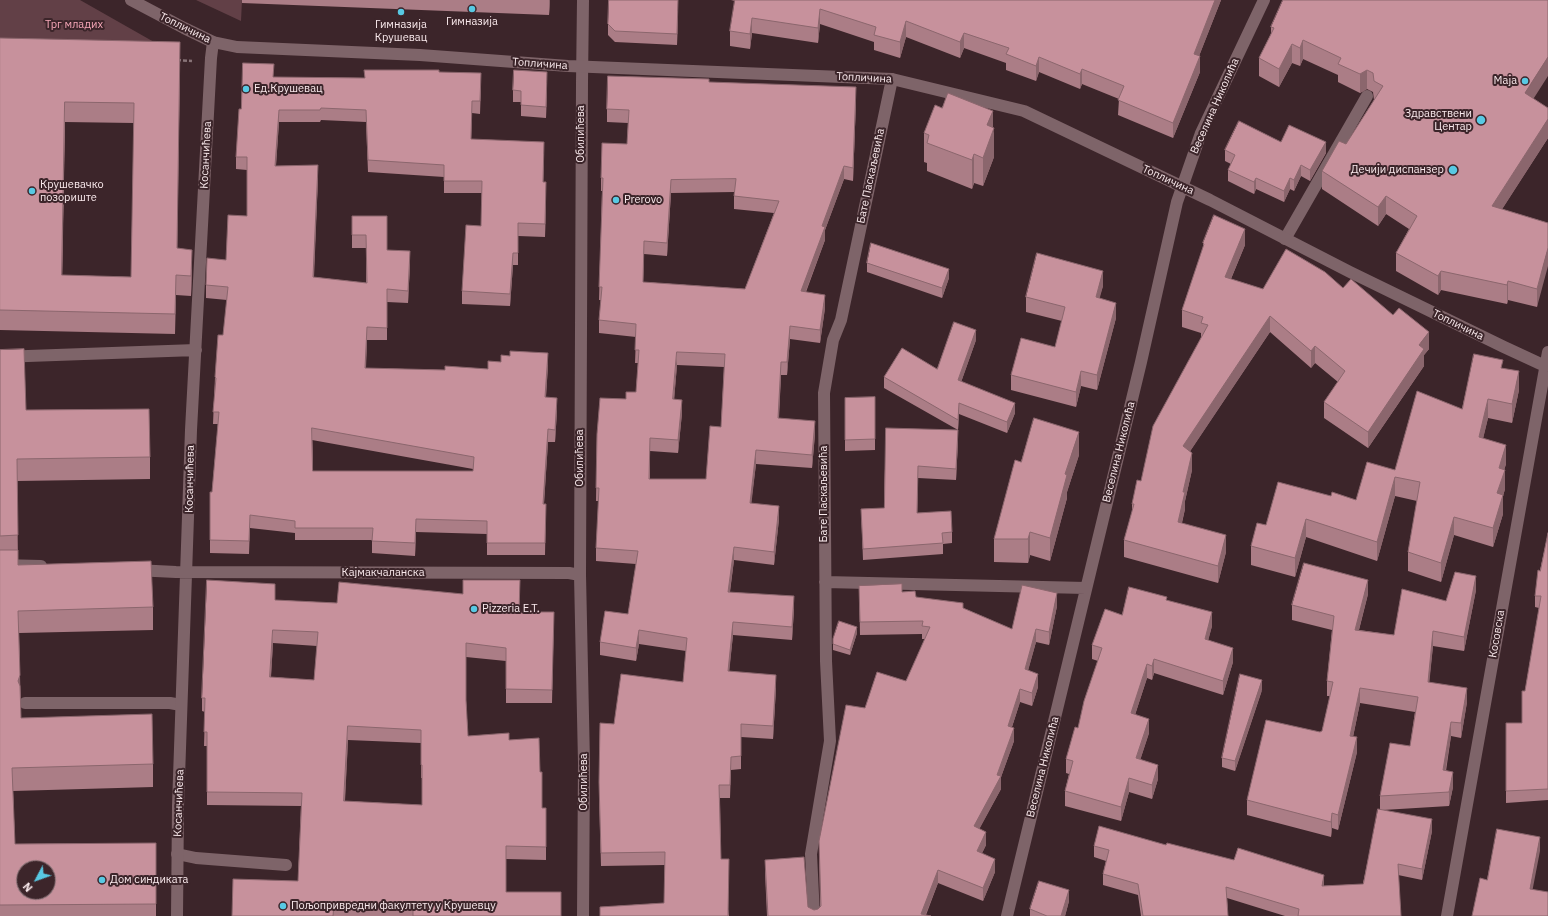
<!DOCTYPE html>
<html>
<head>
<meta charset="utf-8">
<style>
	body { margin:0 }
	#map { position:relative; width:1548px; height:916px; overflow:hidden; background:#3c252a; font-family:"IBM Plex Sans",sans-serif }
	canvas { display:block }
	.north { position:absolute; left:16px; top:860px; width:40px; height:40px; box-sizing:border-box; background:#3c252a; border:1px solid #887478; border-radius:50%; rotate:229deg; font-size:11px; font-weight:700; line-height:16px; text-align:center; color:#faeaed }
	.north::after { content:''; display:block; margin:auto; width:14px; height:18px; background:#58c9e3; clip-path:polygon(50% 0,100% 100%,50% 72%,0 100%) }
</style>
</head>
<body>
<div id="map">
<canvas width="1548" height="916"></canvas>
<div class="north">N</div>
</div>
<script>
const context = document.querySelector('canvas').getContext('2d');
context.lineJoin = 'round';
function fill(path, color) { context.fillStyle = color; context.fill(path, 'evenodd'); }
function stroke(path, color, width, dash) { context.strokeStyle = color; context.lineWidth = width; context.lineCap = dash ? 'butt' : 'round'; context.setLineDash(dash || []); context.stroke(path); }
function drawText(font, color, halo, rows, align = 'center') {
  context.font = font + ' "IBM Plex Sans",sans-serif'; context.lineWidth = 4; context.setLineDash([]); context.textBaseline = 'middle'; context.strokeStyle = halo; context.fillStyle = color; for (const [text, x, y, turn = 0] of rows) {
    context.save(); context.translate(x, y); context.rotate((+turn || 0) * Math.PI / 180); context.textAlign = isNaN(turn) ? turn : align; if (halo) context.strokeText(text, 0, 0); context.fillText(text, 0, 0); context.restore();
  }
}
fill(new Path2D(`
	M0,0H80L154,42L0,45Z
	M196,0H242L241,21Z`), '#624047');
stroke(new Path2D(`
	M177,60L192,61`), '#887478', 2.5, [4, 2]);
stroke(new Path2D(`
	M1285,239L1367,96
	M25,703H170L181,705
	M177,854L196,858L286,865`), '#7e6469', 12);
stroke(new Path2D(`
	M0,357L196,350
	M0,565L41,566
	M135,570L176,572L569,573L580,575
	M825,582L1086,588
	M177,916L178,806L191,430L211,58L213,42
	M583,916L584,763L580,575L582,83L583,0
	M814,916L811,854L830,741L826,661L824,393L833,340L841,320L892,79
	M1007,916L1141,362L1177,202L1201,133L1264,0`), '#7e6469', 12);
stroke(new Path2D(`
	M131,0L184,28L213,42L237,47L420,55L568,66L892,79L1024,111L1210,200L1350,272L1504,347L1545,366
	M1447,916L1548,352`), '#7e6469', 12);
fill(new Path2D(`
	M242,0H550L549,15L242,3Z
	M731,0H1221L1199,56L1200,72L1173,138L1118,115L1119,99L1082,84L1080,89L1039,72L1036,81L1006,70V63L964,48L960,58L906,37L900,58L874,50V42L820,24L818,43L752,33L750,49L730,46V31L735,1Z
	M678,11L677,45L615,42L608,35V24Z
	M1271,27L1533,99L1548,138L1502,209L1548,223L1537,307L1508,300L1507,304L1441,290L1438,295L1396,271V253L1409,229L1386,214L1378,226L1322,189V171L1346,144L1374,100L1373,92L1367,89L1360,93L1338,82V75L1303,59L1300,66L1292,63L1279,87L1259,76V58L1271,34Z
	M0,38L180,62L177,249L192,270L191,296L176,295L175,334L0,330ZM65,122L134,123L131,277L62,275Z
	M439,72L481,86L480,114L472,113L471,139L544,154L543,182L546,195L545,237L518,236V265H513L510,306L462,304V291L481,226L482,193H444V177L368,172L366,122L321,120L320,122H279L276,166L318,178L314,277L366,283V248H352V216L387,250L410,264L408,303L387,302V340H367L366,368L445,370L488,369L548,365L546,397L557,411L555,442H548L544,504H546L545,555H487V534L416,532L415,556L372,553V540H295V533L250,528L249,554L210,553V492H212L218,424H213L215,377L223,335L227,300L206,298V285L226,260L247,216V170L236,169V157L241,109L274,77L364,78ZM312,440L473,469V471H313Z
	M709,82L856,100L853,181L844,179L825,230V240L806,292L825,308L820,343L790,339L787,375H781L779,418L815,434L812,468L756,464L751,503L779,519L774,565L734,560L730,592L794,609L792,640L733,635L729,671L776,688L773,739L741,737V769L731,770L730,798H720L721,859L729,916H600V907L664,903L665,865L601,866L599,795L600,723L614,724L683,682L686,651L639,644L636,661L600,655V642L628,614L636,564L596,561V548L599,501H596L597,434L626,399L636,392L638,363H635L636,337L599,333V320L601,300H599L602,191H601V178L627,144L628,123L607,122V109ZM734,192V209L774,213L745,289L643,282L644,254L667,256L671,193ZM677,365L724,367L721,427L706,479H650V451L678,453L682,413L674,400Z
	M547,83L546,118L521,116V102H513V90Z
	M993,128L994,157L983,186L974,183L972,189L927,171V163L924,162V133Z
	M1281,142L1326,153L1310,181L1301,176L1294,191L1290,189L1284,202L1256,189L1254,194L1228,181V170L1231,164L1225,161V150Z
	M1203,243L1245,245L1231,279L1263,289L1343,288L1429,349L1424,355V366L1368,448L1324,418V402L1338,382L1315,363L1311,368L1270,332L1190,451L1192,470L1185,501V509L1182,523L1226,552L1218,583L1124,557V540L1132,512V504L1201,338V333L1182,327V310L1203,248Z
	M867,263L949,278L942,298L867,272Z
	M1103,286L1099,298L1116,318L1097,390L1081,386L1076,407L1011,390V375L1055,347L1062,321L1026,312V297Z
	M976,340L961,382L1015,413L1007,433L959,414L958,430L884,388V377L937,369Z
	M0,350L26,410L150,457V479L17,481L18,565L153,607V630L19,633L21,718L153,764V787L13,791L15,844L156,843V916H0Z
	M1503,368L1519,390L1512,423L1488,418L1483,438L1506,464L1504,470L1505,489L1503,496V514L1493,547L1454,535L1441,582L1408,571V552L1417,501L1395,496L1377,561L1306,537L1295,577L1251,565V546L1266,525L1331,496L1356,500L1395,470L1462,409Z
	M875,397V450L845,451V398Z
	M886,428L958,441L956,480L918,478L917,513L952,532V543L943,544V554L863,560L861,509L884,508Z
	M1079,455L1067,492V498L1050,561L1030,555L1028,563L994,562V539L1021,462Z
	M1548,533V800L1506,803V723H1522L1525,691L1539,608L1535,607V596Z
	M859,586L902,592L916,597L963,608L1012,629L1057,606L1049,645L1036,642L1028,670L1038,687L1032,706L1020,702L1012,727L1014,741L1001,777V789L979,829L986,845L982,853L995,872L983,901L938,883L926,915L931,916H767L765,873V860L808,907L814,910L818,909L820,906L819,841L865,708L906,681L925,639H922V634L860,635Z
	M1476,590L1464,651L1433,646L1429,682L1467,702L1461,738L1451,736L1446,771L1453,787L1449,806L1383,810L1432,831L1422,880L1398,875L1401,916H1285L1227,898L1228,916H1141L1138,895L1103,885V874L1106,861L1094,857V846L1166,845L1324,886L1363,884L1380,810V796L1410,746L1415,712L1360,703L1353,737L1357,752L1338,830L1332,828L1331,837L1247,815V800L1320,732L1322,731L1330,696H1327V681L1332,630L1292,620V605L1368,594L1359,630L1394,635L1446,601Z
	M275,600L519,612H554L552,703H506V661L466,657V701L468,736L509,740L542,808H546V860L506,859V892L561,916H232L298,881L301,806L207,805V746H204L205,712L202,711V698ZM273,643L317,646L314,680L271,677ZM348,740L421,743V778H422V805L345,801Z
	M1167,600L1212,626L1208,640L1233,662L1223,695L1154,673L1152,680L1147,678L1135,715L1149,733L1140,760L1158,779L1152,799L1129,792L1121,821L1065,806V791L1069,774L1066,773V759L1078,728L1098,661L1092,659V645L1122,615Z
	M857,633L850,655L833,650V639Z
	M1262,690L1235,771L1222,767V758Z
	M1069,901L1065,916H1030V909Z`), '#ab7d86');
fill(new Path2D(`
	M549,0H550L549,15Z
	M678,0V11L677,45V34Z
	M1215,0H1221L1194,69V54Z
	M820,9V24L818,43V28Z
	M752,18V33L750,49V34Z
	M906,21V37L900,58V42Z
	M964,33V48L960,58V42Z
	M1303,40V59L1300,66V48Z
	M180,42V62L177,268V248Z
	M1292,44V63L1279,87V69Z
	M1200,56V72L1173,138V123Z
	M1039,57V72L1036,81V66Z
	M1548,57V76L1525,112V93Z
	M1082,69V84L1080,89V74Z
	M1367,70V89L1360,93V74Z
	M547,72V83L546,118V107Z
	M856,87V100L853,181V168Z
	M65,102V122L62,295V275Z
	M279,110V122L275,178V166Z
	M993,111V133L994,128V157L983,186V158L987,125Z
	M1548,119V138L1492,225V206Z
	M544,142V154L543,195V182Z
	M1326,142V153L1310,181V170Z
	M974,154V183L972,189V160Z
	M318,165V178L313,289V277Z
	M1301,165V176L1294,191V180Z
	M844,166V179L825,230V240L801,304V291L822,226Z
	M1256,178V189L1254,194V182Z
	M1290,178V189L1284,202V191Z
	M671,180V193L667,256V243Z
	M546,182V195L545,237V224Z
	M1386,196V214L1378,226V207Z
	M1245,229V245L1225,293V277Z
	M1548,248V266L1537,307V289Z
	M192,250V270L191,296V276Z
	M410,251V264L408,303V291Z
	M513,253V265L510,306V294Z
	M949,269V278L942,298V288Z
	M1103,271V286L1096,312V297Z
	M1441,271V290L1438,295V276Z
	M1508,281V300L1507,304V285Z
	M825,295V308L820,343V330Z
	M1116,303V318L1097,390V375Z
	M1270,316V332L1183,462V446Z
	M790,326V339L787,375V362Z
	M367,327V340L365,381V368Z
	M976,330V340L958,391V380Z
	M1429,332V349L1424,355V366L1368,448V432L1419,345Z
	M1315,346V363L1311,368V351Z
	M677,352V365L673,413V399Z
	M548,353V365L545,410V397Z
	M781,362V375L778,431V418Z
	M1081,371V386L1076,407V392Z
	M1519,371V390L1512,423V404Z
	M557,398V411L555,442V430Z
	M1488,399V418L1479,456V437Z
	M682,400V413L678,453V440Z
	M959,403V414L958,430V420Z
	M1015,403V413L1007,433V422Z
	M815,421V434L812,468V455Z
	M548,429V442L543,517V504Z
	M958,430V441L956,480V469Z
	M1079,432V455L1067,492V498L1050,561V538L1065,474Z
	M1506,445V464L1499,487V468Z
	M756,450V464L750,516V503Z
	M1192,453V470L1185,501V509L1178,538V522L1183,492Z
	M918,466V478L917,524V513Z
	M1505,470V489L1503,496V514L1493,547V528L1497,493Z
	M1395,477V496L1377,561V542Z
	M779,506V519L774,565V552Z
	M1454,517V535L1441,582V563Z
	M416,519V532L415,556V543Z
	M1306,519V537L1295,577V558Z
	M1030,532V555L1028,563V539Z
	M1226,535V552L1218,583V566Z
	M734,547V560L728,605V592Z
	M1476,576V590L1464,651V637Z
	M1368,580V594L1355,645V630Z
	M1057,593V606L1049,645V632Z
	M794,596V609L792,640V627Z
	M1212,612V626L1205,653V639Z
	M733,622V635L728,684V671Z
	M857,627V633L850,655V650Z
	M1036,629V642L1025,682V669Z
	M273,630V643L270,690V677Z
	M639,630V644L636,661V648Z
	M1433,631V646L1428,696V682Z
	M1233,648V662L1223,695V681Z
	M1154,659V673L1152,680V666Z
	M1147,664V678L1131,727V713Z
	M1038,674V687L1032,706V693Z
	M20,675V698L18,681Z
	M776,675V688L773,739V726Z
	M1262,680V690L1235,771V761Z
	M1360,688V703L1350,751V736Z
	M1467,688V702L1461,738V723Z
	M1020,689V702L1008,739V726Z
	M1149,719V733L1136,773V758Z
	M1451,722V736L1443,785V770Z
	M348,726V740L344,814V801Z
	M1014,728V741L1001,777V789L974,839V826L997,775Z
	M1357,737V752L1338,830V815Z
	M1158,765V779L1152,799V785Z
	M1453,772V787L1449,806V792Z
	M1129,778V792L1121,821V807Z
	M1332,813V828L1331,837V822Z
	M1432,819V831L1422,880V869Z
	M986,832V845L977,864V851Z
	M1540,837V851L1530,903V889Z
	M995,859V872L983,901V888Z
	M938,870V883L925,916L921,914Z
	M1324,875V886H1322Z
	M1069,890V901L1065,916H1061Z`), '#8b666d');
const building = new Path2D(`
	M609,0H678L677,34L615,31L608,24Z
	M735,0H1215L1194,54L1200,56L1173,123L1118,100L1124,86L1082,69L1080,74L1039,57L1036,66L1006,54L1009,48L964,33L960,42L906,21L900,42L874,35L876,27L820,9L818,28L752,18L750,34L730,31Z
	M1283,0H1548V57L1525,93L1548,108V119L1492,206L1548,223V248L1537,289L1508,281L1507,285L1441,271L1438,276L1396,253L1417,216L1386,196L1378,207L1322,171L1339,141L1346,144L1383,86L1374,81L1373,73L1367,70L1360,74L1338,64L1341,58L1303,40L1300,48L1292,44L1279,69L1259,58L1274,28L1271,27Z
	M0,38L180,42L177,248L192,250L191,276L176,275L175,314L0,310ZM65,102L134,103L131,277L62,275Z
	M243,63L274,64L273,77L365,78L364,70H439V72L481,73L480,101H472L471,139L544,142L543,182H546L545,224L518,223V253H513L510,294L462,291L466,225L481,226L482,181H444V165L368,160L366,110L321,108L320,110H279L275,166L318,165L313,277L367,283L366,235H352V216H387V250L410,251L408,291L387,289V328L367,327L365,368L445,370V366L488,369V361L501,362V355L510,356V351L548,353L545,397L557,398L555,430L548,429L543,504H546L545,543H487V521L416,519L415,543L372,541L373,528H295V521L250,515L249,541L210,540V492H212L219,412H213L216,378L215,377L218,335H223L228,287L206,285L207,258L226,260L228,215L247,216V157H236L239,109H241ZM312,428L474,457L473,471H313Z
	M514,70L547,72L546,107L521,105V91L513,90Z
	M608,76L709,79V82L856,87L853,168L844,166L822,226L825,227L801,291L825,295L820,330L790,326L787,362H781L778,418L815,421L812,455L756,450L750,503L779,506L774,552L734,547L728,592L794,596L792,627L733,622L728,671L776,675L773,726L741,724V756L731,757L730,785H719L721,859H729L728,916H600V907L664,903L665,852L601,853L599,782L600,723L614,724L621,674L683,682L687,638L639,630L636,648L600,642L605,611L628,614L638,551L596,548L599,488H596L597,434L600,398L626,399V392H636L639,350H635L636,324L599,320L602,287H599L603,178H601L602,143L627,144L629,110L607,109ZM736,179L734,196L779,201L745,289L643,282L644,241L667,243L671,180ZM677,352L725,354L721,427L710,426L706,479H649L650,438L678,440L682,400L673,399Z
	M948,93L993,111L987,125L994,128L983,158L974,154L972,160L927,143L929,135L924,133L935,105L942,108Z
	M1239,121L1281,142L1289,125L1326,142L1310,170L1301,165L1294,180L1290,178L1284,191L1256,178L1254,182L1228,170L1235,155L1225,150Z
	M1214,215L1245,229L1225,277L1263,289L1286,249L1325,272L1343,288L1351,279L1393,315L1399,308L1429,332L1419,345L1424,349L1368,432L1324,402L1345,371L1315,346L1311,351L1270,316L1183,446L1192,453L1183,492H1185L1178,522L1226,535L1218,566L1124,540L1134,504H1132L1137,480L1141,481L1153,426L1208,325L1201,323L1203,317L1182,310L1204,244L1203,243Z
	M871,243L949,269L942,288L867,263Z
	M1037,253L1103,271L1096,297L1116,303L1097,375L1081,371L1076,392L1011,375L1021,338L1055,347L1065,307L1026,297Z
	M954,322L976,330L958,380L1015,403L1007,422L959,403L958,420L884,377L902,348L937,369Z
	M24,349L26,410L149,409L150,457L17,459L18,535L0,536V350Z
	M1474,354L1503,360L1501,368L1519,371L1512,404L1488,399L1479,437L1506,445L1499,468L1505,470L1497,493L1503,495L1493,528L1454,517L1441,563L1408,552L1420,482L1395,477L1377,542L1306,519L1295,558L1251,546L1257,523L1266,525L1278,482L1331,496L1332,492L1356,500L1367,462L1395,470L1417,391L1462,409Z
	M875,397V439L845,440V398Z
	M1034,418L1079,432L1065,474L1067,475L1050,538L1030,532L1028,539H994L1015,460L1021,462Z
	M886,428L958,430L956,469L918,466L917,513L951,511L952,532L942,533L943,543L863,549L861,509L884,508Z
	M1548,533V789L1506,791V723H1522V691H1525L1541,596H1535L1538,570L1540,571Z
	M0,550H18V565L151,561L153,607L18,611L20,675L18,681L20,686L21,718L152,714L153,764L12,768L15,844L156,843V904L0,905ZM24,868H48V892H24Z
	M1304,563L1368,580L1355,630L1394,635L1402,589L1446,601L1455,572L1476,576L1464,637L1433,631L1428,682L1467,688L1461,723L1451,722L1443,770L1453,772L1449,792L1380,796L1390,743L1410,746L1418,697L1360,688L1350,736L1357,737L1338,815L1332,813L1331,822L1247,800L1266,720L1320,732L1322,731L1333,682L1327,681L1334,616L1292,605Z
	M207,580L275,584V600L337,603L339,582L463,594V580H520L519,612H554L552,690L506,689V648L466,643V700L468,736L509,733V740L539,738L540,772H542V808H546V847L506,846V892H561V916H413V908L334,904L333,916H232L233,879L298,881L302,793L207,792V732H204L205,698H202ZM273,630L318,632L314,680L270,677ZM348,726L421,730V765H422V805L344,801Z
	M902,584V592L915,591L916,597L963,603V608L1012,629L1022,585L1057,593L1049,632L1036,629L1025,669L1038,674L1032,693L1020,689L1008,726L1014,728L997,775L1001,776L974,826L986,832L977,851L995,859L983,888L938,870L921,914L931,916H768L765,860L804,857L808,907L814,910L818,909L821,906L819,841L846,705L865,708L877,672L906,681L930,627L922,626L923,621L860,622L859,586Z
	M1129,587L1167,597L1166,600L1212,612L1205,639L1233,648L1223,681L1154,659L1152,666L1147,664L1131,713L1149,719L1136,758L1158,765L1152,785L1129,778L1121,807L1065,791L1073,761L1066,759L1075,727L1078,728L1084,701L1102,648L1092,645L1105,609L1122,615Z
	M839,621L857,627L850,650L833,644V639Z
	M1240,674L1262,680L1235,761L1222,758Z
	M1378,809L1432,819L1422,869L1398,864L1401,916H1298L1299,909L1226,887L1228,916H1143L1138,884L1103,874L1109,850L1094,846L1099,826L1166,845L1167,843L1234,860L1238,848L1324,875L1322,886L1363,884Z
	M1497,829L1540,837L1530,889L1548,892V916H1472L1480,878L1487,880Z
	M1039,881L1069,890L1061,916H1047L1030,909Z`);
fill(building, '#c7919c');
stroke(building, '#8b666d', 1);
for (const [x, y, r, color] of [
	[472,9,4,"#58c9e3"],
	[401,12,4,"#58c9e3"],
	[1525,81,4,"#58c9e3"],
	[246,89,4,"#58c9e3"],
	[1481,120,5,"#58c9e3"],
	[1453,170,5,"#58c9e3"],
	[32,191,4,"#58c9e3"],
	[616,200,4,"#58c9e3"],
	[474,609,4,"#58c9e3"],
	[102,880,4,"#58c9e3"],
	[283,906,4,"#58c9e3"]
]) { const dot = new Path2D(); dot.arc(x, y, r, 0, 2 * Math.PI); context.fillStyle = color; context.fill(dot); stroke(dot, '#3c252a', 1.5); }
drawText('11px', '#faeaed', '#3c252a', [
	["Гимназија",472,22,"center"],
	["Гимназија",401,25,"center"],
	["Крушевац",401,38,"center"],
	["Маја",1517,81,"right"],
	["Ед.Крушевац",254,89],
	["Здравствени",1472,114,"right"],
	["Центар",1472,127,"right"],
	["Дечији диспанзер",1444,170,"right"],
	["Крушевачко",40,185],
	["позориште",40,198],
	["Prerovo",624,200],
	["Pizzeria E.T.",482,609],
	["Дом синдиката",110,880],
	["Пољопривредни факултету у Крушевцу",291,906]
], 'left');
drawText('11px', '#f7a7b8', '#3c252a', [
	["Трг младих",74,25]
]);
drawText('11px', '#faeaed', '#3c252a', [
	["Топличина",185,28,26],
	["Топличина",540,64,4],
	["Топличина",864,78,3],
	["Веселина Николића",1215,106,-66],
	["Обилићева",581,134,-90],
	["Косанчићева",206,155,-87],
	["Бате Паскаљевића",871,176,-78],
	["Топличина",1168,180,25],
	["Топличина",1458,325,26],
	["Веселина Николића",1119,452,-76],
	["Обилићева",580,458,-90],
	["Косанчићева",190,479,-89],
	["Бате Паскаљевића",824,494,-90],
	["Кајмакчаланска",383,573],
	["Косовска",1497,634,-80],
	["Веселина Николића",1043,767,-76],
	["Обилићева",584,782,-90],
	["Косанчићева",179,803,-88]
]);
</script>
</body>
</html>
